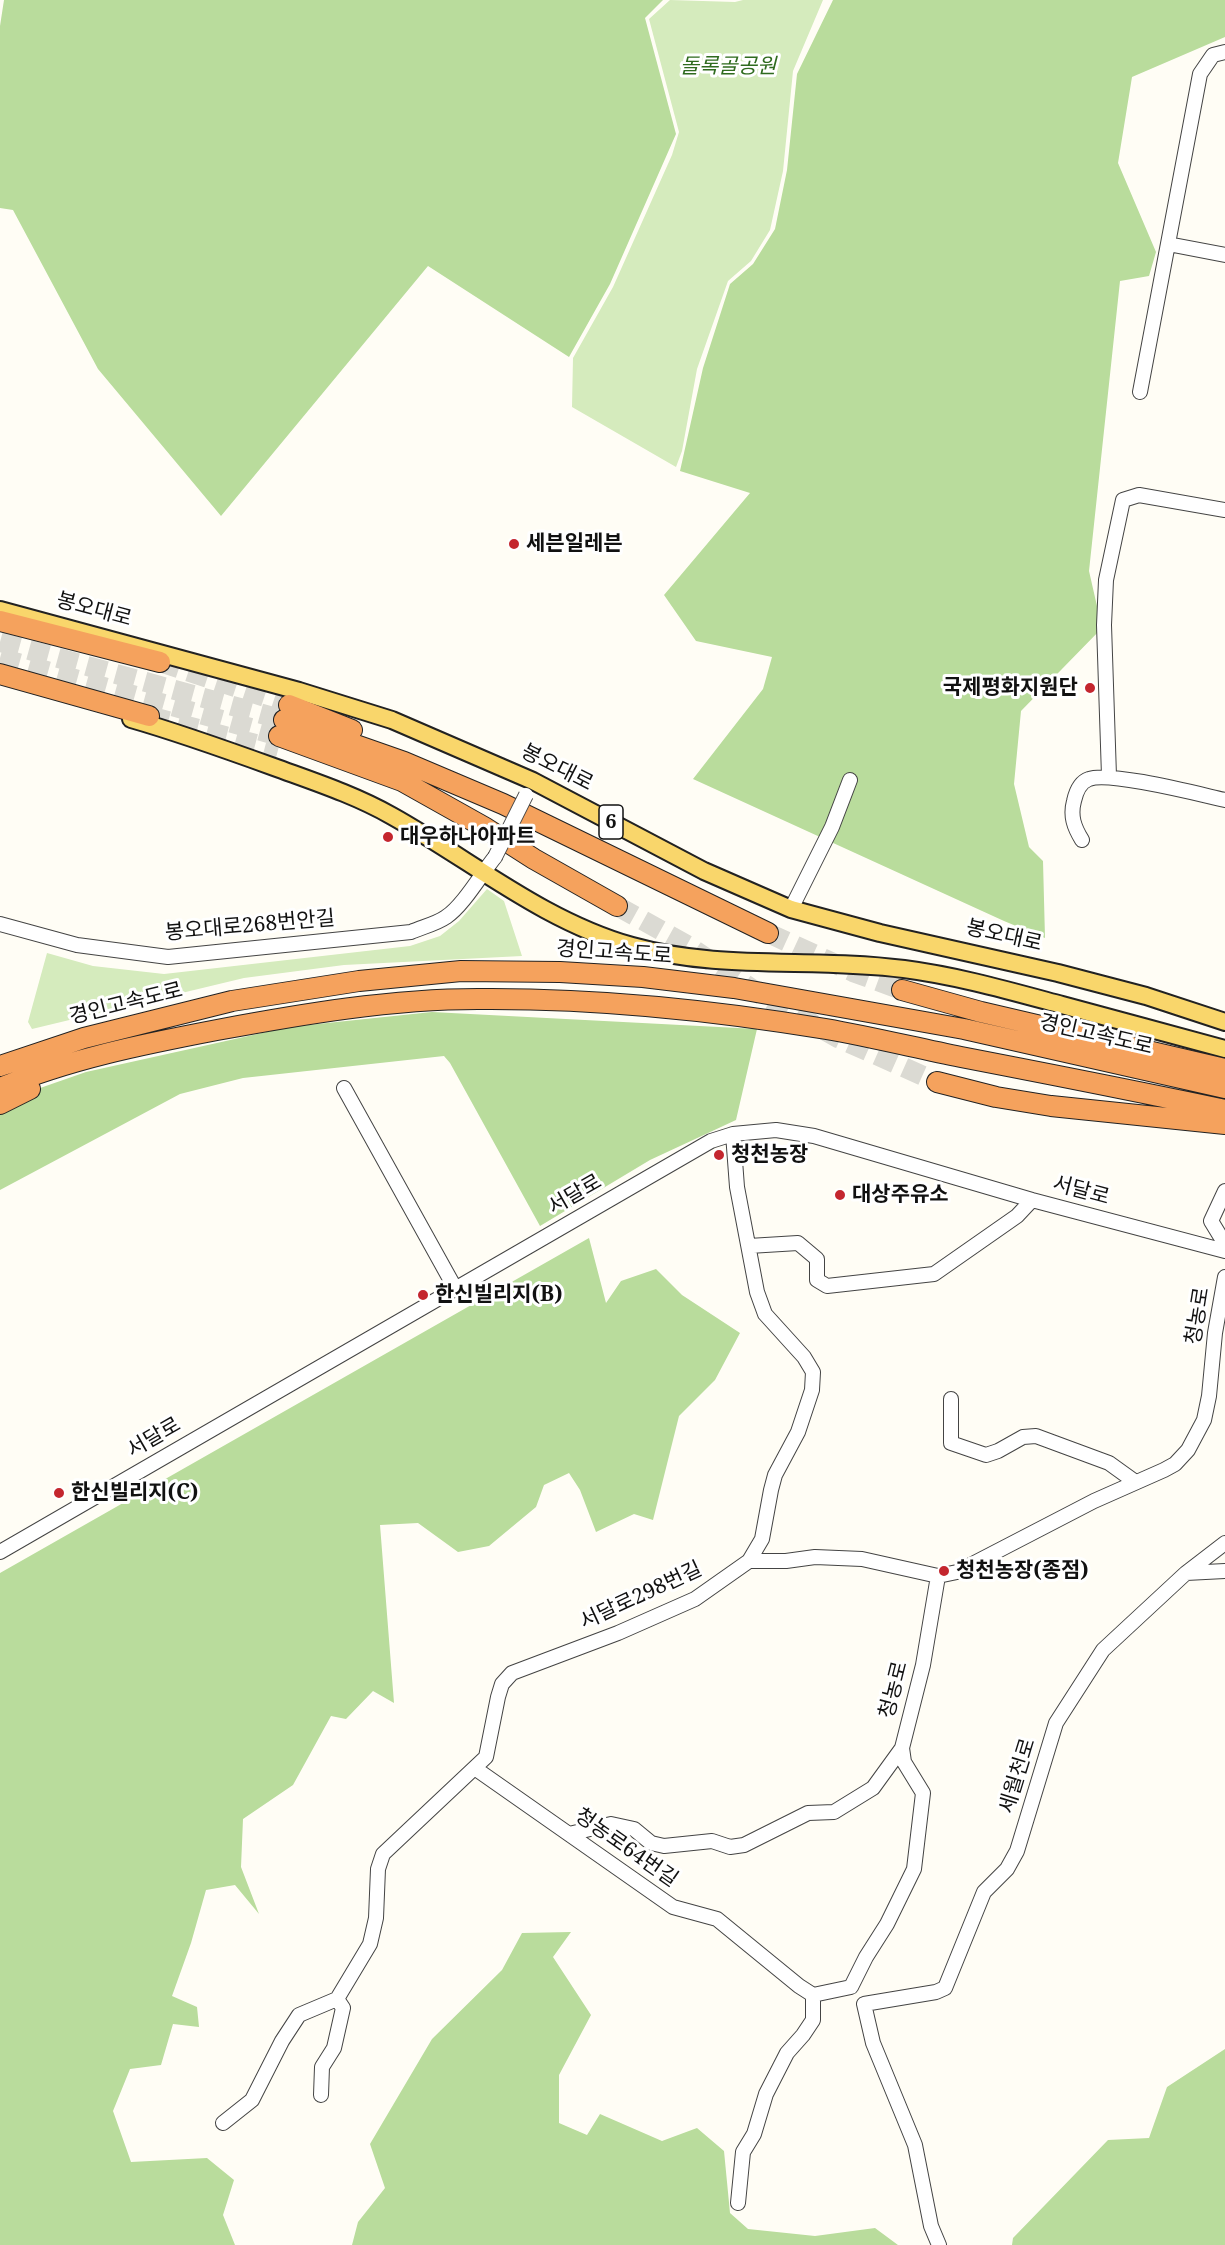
<!DOCTYPE html>
<html>
<head>
<meta charset="utf-8">
<style>
	body { margin:0 }
	canvas { display:block; background:#fffdf5 }
</style>
</head>
<body>
<canvas width="1225" height="2245"></canvas>
<script>
const context = document.querySelector('canvas').getContext('2d');
context.lineJoin = 'round';
function fill(path, color) { context.fillStyle = color; context.fill(path, 'evenodd'); }
function stroke(path, color, width, dash) { context.strokeStyle = color; context.lineWidth = width; context.lineCap = dash ? 'butt' : 'round'; context.setLineDash(dash || []); context.stroke(path); }
function drawText(font, color, halo, rows, align = 'center') {
  context.font = font + ' "Noto Serif","Noto Sans KR",serif'; context.lineWidth = 6; context.setLineDash([]); context.textBaseline = 'middle'; context.strokeStyle = halo; context.fillStyle = color; for (const [text, x, y, turn = 0] of rows) {
    context.save(); context.translate(x, y); context.rotate((+turn || 0) * Math.PI / 180); context.textAlign = isNaN(turn) ? turn : align; if (halo) context.strokeText(text, 0, 0); context.fillText(text, 0, 0); context.restore();
  }
}
fill(new Path2D(`
	M670,0L735,2L743,0H823L793,71L783,171L770,230L751,261L728,281L697,369L682,451L676,467L572,407L573,358L613,287L672,155L679,132L649,19Z
	M487,889L504,901L522,956L344,965L244,978L32,1029L28,1022L47,953L93,966L164,974L410,946L440,936L459,921Z`), '#d5ebbd');
fill(new Path2D(`
	M4,0H663L645,18L676,134L610,284L569,357L428,266L221,516L98,369L13,210L0,208V26Z
	M833,0H1225V37L1132,77L1118,163L1156,252L1149,276L1120,281L1089,571L1102,628L1021,711L1014,784L1029,847L1043,861L1045,938L1004,921L693,779L763,689L772,657L696,641L664,595L750,493L680,471L703,368L730,284L753,264L775,229L787,170L797,74Z
	M432,1012L757,1029L736,1120L650,1160L540,1226L450,1063L444,1056L243,1078L180,1094L0,1190V1102L86,1072L289,1027Z
	M589,1238L606,1303L621,1281L656,1269L682,1295L740,1333L715,1380L679,1416L653,1520L634,1514L596,1532L580,1490L569,1473L544,1485L536,1507L489,1546L458,1552L418,1523L380,1525L394,1703L373,1691L346,1719L331,1716L293,1785L243,1819L241,1867L259,1914L235,1885L206,1890L191,1943L172,1996L197,2007L199,2027L173,2024L161,2065L130,2069L113,2111L131,2162L207,2158L234,2180L223,2215L235,2245H0V1573Z
	M571,1932L553,1957L591,2015L559,2075V2123L587,2135L600,2114L662,2141L697,2128L724,2151L730,2213L748,2229L815,2236L875,2228L898,2245H352L358,2222L385,2188L370,2144L432,2039L502,1970L522,1933Z
	M1225,2049V2245H1012L1013,2238L1108,2140L1149,2138L1167,2087Z`), '#b9dc9c');
stroke(new Path2D(`
	M0,642L284,720
	M0,658L279,736
	M160,662L289,705
	M149,716L278,750
	M617,906L687,945L758,993L838,1038L937,1082
	M768,933L853,972L902,990`), '#dbdad3', 20, [20, 10]);
const minor = new Path2D(`
	M1168,244L1225,255
	M1140,392L1200,74L1213,55L1225,52
	M1109,776L1104,625L1106,580L1123,500L1139,495L1225,510
	M1082,840C1074,827 1070,816 1074,801C1076,792 1080,782 1089,779C1110,771 1198,794 1225,800
	M791,909L832,827L850,780
	M0,924L77,945L168,957L411,932C422,927 436,924 446,917C463,906 482,873 495,857
	M344,1088L455,1288
	M1225,1191L1211,1221L1225,1244
	M749,1246L798,1243L817,1259V1280L827,1286L934,1274L1017,1216L1032,1200
	M951,1399V1443L986,1455L998,1451L1023,1437L1036,1436L1109,1463L1134,1481
	M0,1552L711,1141L733,1134L776,1130L814,1136L1032,1200L1225,1251
	M749,1561H786L815,1557L862,1559L938,1576
	M1186,1573L1225,1571
	M476,1769L673,1907L717,1919L799,1986L813,1995
	M569,1834L611,1824L634,1829L651,1843L664,1846L712,1841L730,1847L744,1845L808,1813L834,1812L873,1788L902,1748
	M321,2095L322,2067L334,2048L343,2008L337,1999
	M223,2123L252,2100L282,2041L299,2015L337,1999L370,1944L376,1918L378,1869L383,1854L486,1757L498,1697L502,1684L512,1673L618,1633L695,1599L749,1561L762,1539L771,1490L775,1475L798,1432L812,1390L813,1372L804,1357L765,1314L757,1292L737,1187L733,1134
	M738,2203L743,2152L754,2134L766,2094L787,2053L803,2035L813,2020V1995L851,1987L866,1957L887,1924L914,1869L923,1793L904,1762L902,1748L923,1665L938,1576L957,1572L1094,1501L1164,1470L1175,1464L1188,1450L1204,1420L1209,1396L1215,1333L1225,1277
	M939,2245L931,2226L915,2145L873,2043L864,2004L936,1992L945,1988L984,1892L1007,1869L1017,1851L1056,1723L1103,1650L1186,1573L1225,1543`);
const major = new Path2D(`
	M0,610L299,691L392,720L533,781L704,871L791,909L880,933L1058,973L1146,996L1225,1022
	M131,719C180,733 227,750 274,767C315,782 355,795 392,816C471,860 543,921 632,946C721,971 813,957 904,969C958,976 1010,991 1062,1005C1116,1020 1171,1034 1225,1049`);
const highway = new Path2D(`
	M0,621L160,662
	M0,674L149,716
	M289,705L352,730
	M284,720L404,762L503,804L768,933
	M279,736L402,781L484,827L534,859L617,906
	M902,990L981,1012L1225,1069
	M0,1066L84,1038L232,1001L359,981L461,971L560,972L643,977L734,988L964,1029L1225,1088
	M937,1082L996,1097L1051,1106L1225,1124
	M0,1088C69,1059 144,1044 217,1030C303,1014 391,999 478,999C594,998 712,1010 826,1029C872,1037 916,1048 961,1057C1049,1074 1137,1091 1225,1110
	M0,1104L30,1089`);
stroke(minor, '#444', 16);
stroke(major, '#222', 20);
stroke(highway, '#222', 22);
stroke(minor, '#fff', 14);
stroke(major, '#f9d66b', 16);
stroke(highway, '#f5a25d', 20);
const minorBridge = new Path2D(`
	M495,857L526,795`);
stroke(minorBridge, '#444', 16, []);
stroke(minorBridge, '#fff', 14);
for (const [x, y, r, color] of [
	[514,544,6,"#c4262e"],
	[1090,688,6,"#c4262e"],
	[388,837,6,"#c4262e"],
	[719,1155,6,"#c4262e"],
	[840,1195,6,"#c4262e"],
	[423,1295,6,"#c4262e"],
	[59,1493,6,"#c4262e"],
	[944,1571,6,"#c4262e"]
]) { const dot = new Path2D(); dot.arc(x, y, r, 0, 2 * Math.PI); context.fillStyle = color; context.fill(dot); stroke(dot, '#fff', 2); }
for (const [x, y, w] of [
	[611,822,24]
]) { const box = new Path2D(); box.roundRect(x - w / 2, y - 17, w, 34, 4.5); context.fillStyle = '#fff'; context.fill(box); stroke(box, '#111', 1.5); }
drawText('bold 20px', '#111', null, [
	["6",611,822]
]);
drawText('italic 21px', '#2f6b1f', '#fff', [
	["돌록골공원",728,67]
]);
drawText('bold 21px', '#111', '#fff', [
	["세븐일레븐",526,544],
	["국제평화지원단",1078,688,"right"],
	["대우하나아파트",400,837],
	["청천농장",731,1155],
	["대상주유소",852,1195],
	["한신빌리지(B)",435,1295],
	["한신빌리지(C)",71,1493],
	["청천농장(종점)",956,1571]
], 'left');
drawText('21px', '#111', '#fff', [
	["봉오대로",94,610,15],
	["봉오대로",557,768,27],
	["봉오대로268번안길",250,926,-5],
	["봉오대로",1004,936,13],
	["경인고속도로",614,953,4],
	["경인고속도로",126,1004,-14],
	["경인고속도로",1096,1035,13],
	["서달로",1081,1191,15],
	["서달로",575,1195,-30],
	["청농로",1198,1316,-81],
	["서달로",154,1438,-30],
	["서달로298번길",641,1596,-25],
	["청농로",894,1690,-76],
	["세월천로",1018,1776,-73],
	["청농로64번길",626,1848,35]
]);
</script>
</body>
</html>
